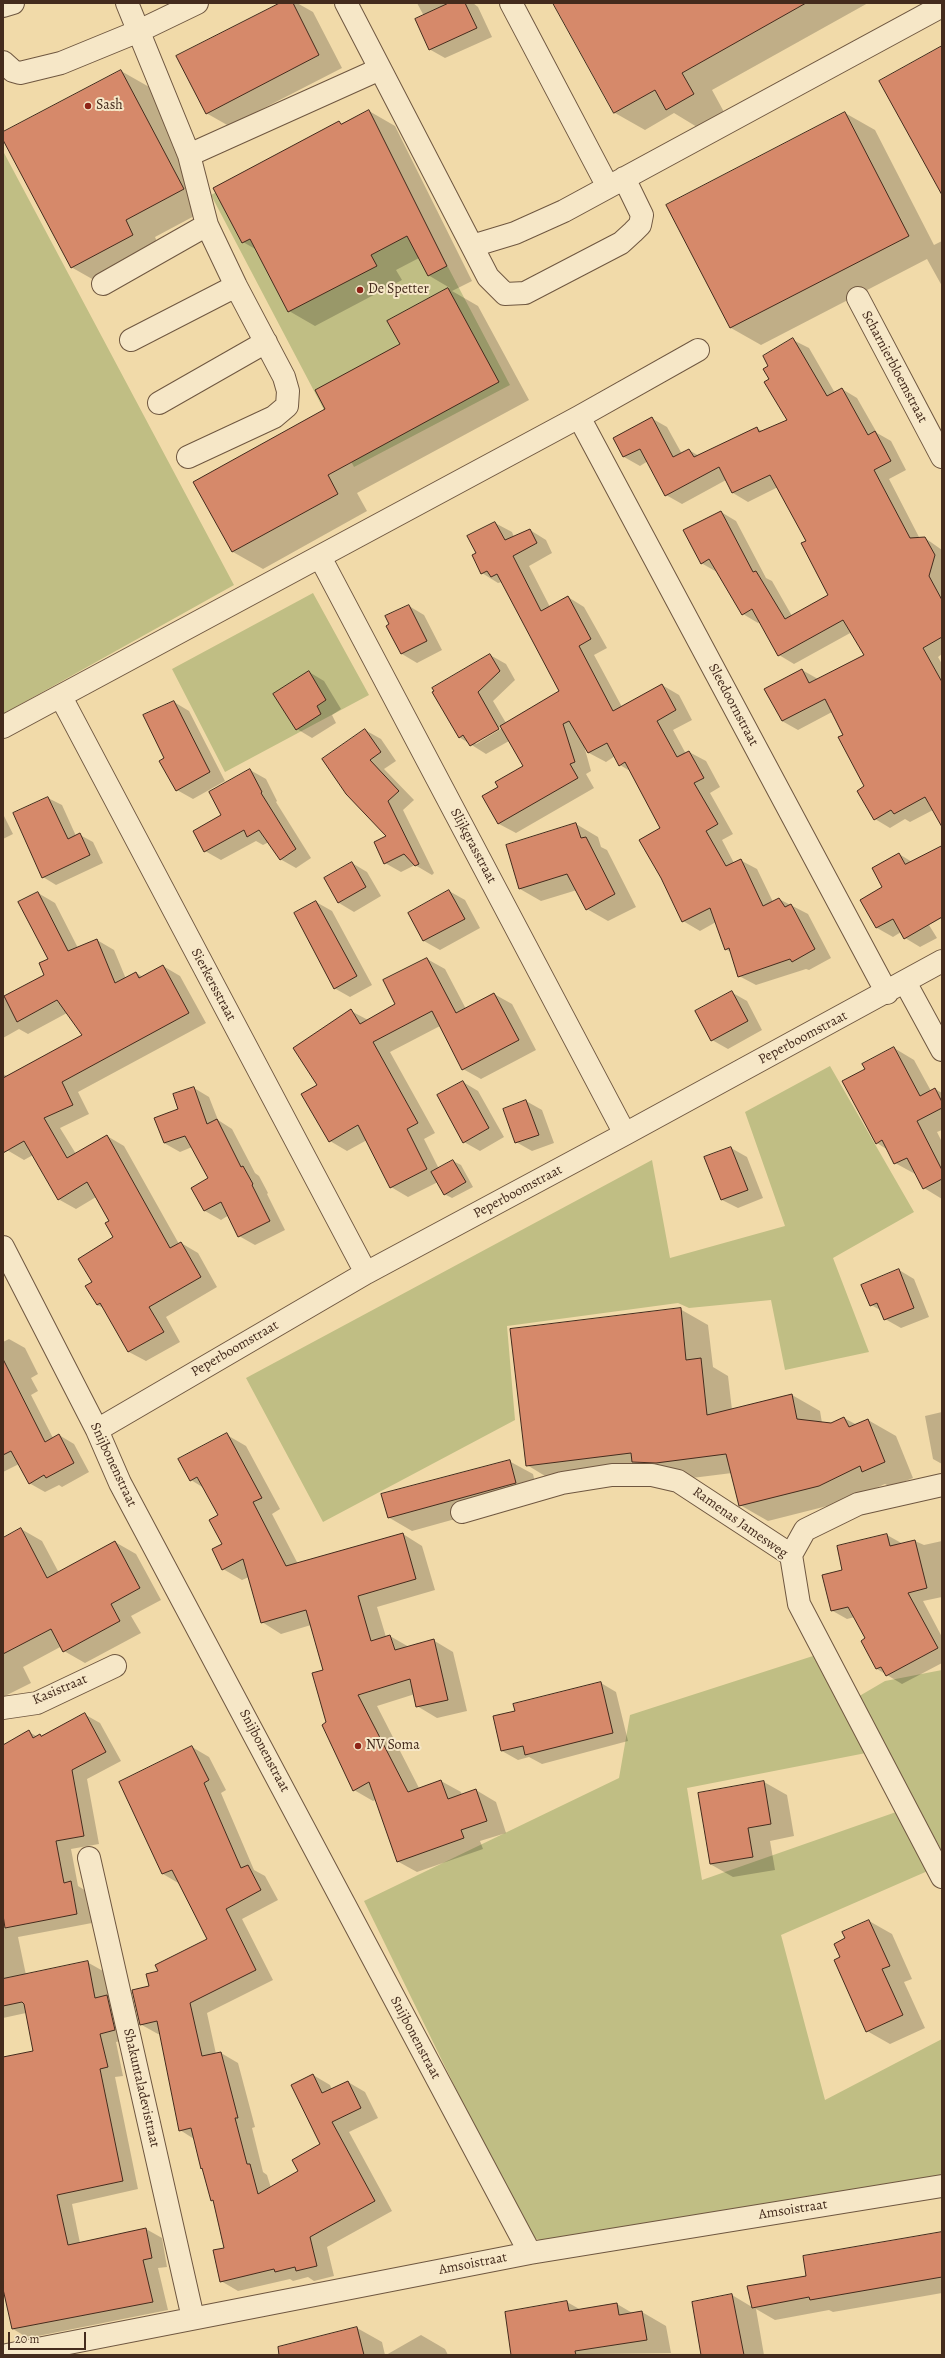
<!DOCTYPE html>
<html>
<head>
<meta charset="utf-8">
<style>
	body { margin:0 }
	#map { position:relative; width:945px; height:2358px; overflow:hidden; background:#f1daa9; font-family:Alegreya,serif }
	canvas { display:block }
	.frame { position:absolute; inset:0; border:4px solid #442b1d; pointer-events:none }
	.scale { position:absolute; left:8px; top:2332px; width:78px; height:18px; box-sizing:border-box; border:2px solid #442b1d; border-top:0; padding-left:5px; font-size:12px; line-height:14px; white-space:nowrap; color:#442b1d; -webkit-text-stroke:3px #f6e7c7; paint-order:stroke }
</style>
</head>
<body>
<div id="map">
<canvas width="945" height="2358"></canvas>
<div class="frame"></div>
<div class="scale">20 m</div>
</div>
<script>
const context = document.querySelector('canvas').getContext('2d');
context.lineJoin = 'round';
function fill(path, color) { context.fillStyle = color; context.fill(path, 'evenodd'); }
function stroke(path, color, width, dash) { context.strokeStyle = color; context.lineWidth = width; context.lineCap = dash ? 'butt' : 'round'; context.setLineDash(dash || []); context.stroke(path); }
function drawText(font, color, halo, rows, align = 'center') {
  context.font = font + ' Alegreya,serif'; context.lineWidth = 4; context.setLineDash([]); context.textBaseline = 'middle'; context.strokeStyle = halo; context.fillStyle = color; for (const [text, x, y, turn = 0] of rows) {
    context.save(); context.translate(x, y); context.rotate((+turn || 0) * Math.PI / 180); context.textAlign = isNaN(turn) ? turn : align; if (halo) context.strokeText(text, 0, 0); context.fillText(text, 0, 0); context.restore();
  }
}
fill(new Path2D(`
	M367,113L510,385L354,467L211,195Z
	M3,151L234,585L3,714Z
	M313,593L369,695L225,772L172,669Z
	M830,1066L914,1212L833,1258L869,1352L785,1370L771,1300L689,1308L678,1303L507,1326L515,1420L323,1522L246,1378L652,1160L670,1258L785,1226L745,1112Z
	M813,1656L866,1753L687,1788L702,1880L899,1811L930,1870L781,1935L825,2100L942,2039V2180L540,2240L531,2237L525,2230L364,1901L619,1778L630,1715Z
	M942,1670V1851L856,1698L885,1681Z`), '#c0be84');
fill(new Path2D(`
	M283,3H297L313,12L342,68L229,126L206,113Z
	M417,3H473L478,7L492,37L445,58L429,49L424,16Z
	M554,3H868L712,90L724,112L697,127L674,113L645,130L615,113Z
	M121,71L151,88L213,206L155,237L162,252L101,284L71,267L3,138V133Z
	M369,111L395,126L472,281L452,291L478,306L529,400L357,493L367,511L263,569L233,552L195,483L327,409L401,345L389,321L450,288L428,275L419,258L396,270L402,280L315,326L289,311L257,250L243,242L339,123L342,124Z
	M845,113L875,130L934,245L942,241V286L927,259L761,345L731,328L667,205Z
	M793,340L809,348L835,393L842,389L857,398L877,433L891,441L906,470L889,479L920,539L925,538L942,550V654L938,657L942,664V825L933,810L910,822L905,819L890,828L875,819L866,787L832,712L798,730L782,721L802,670L818,679L865,656L852,632L794,664L779,655L760,622L758,623L743,614L717,572L701,563L721,512L736,521L766,578L772,581L792,616L829,596L808,541L778,487L748,502L733,493L726,480L682,504L666,495L648,461L640,466L624,457L614,439L651,418L667,427L682,454L689,450L699,456L757,428L763,432L788,420L770,379V366Z
	M495,523L512,532L514,537L530,530L546,540L552,553L529,566L550,607L568,597L584,607L607,648L594,655L622,707L662,685L679,695L692,720L673,730L686,754L689,752L706,761L720,787L710,793L733,834L722,840L734,863L740,860L757,869L773,902L779,899L808,914L831,958L809,970L806,969L756,985L739,976L731,952L725,949L716,922L700,931L683,921L661,828L630,771L620,765L615,756L606,762L589,753L583,742L591,771L586,774L594,788L516,833L499,824L483,796L499,787L524,766L509,741L486,754L459,737L490,655L506,664L515,680L493,701L506,723L560,692L502,582L498,583L482,573L478,554ZM503,725L504,727L476,744L474,742Z
	M409,606L424,615L442,650L417,663L402,654L387,626Z
	M309,672L324,681L341,709L332,715L336,723L312,738L297,729Z
	M174,702L189,711L225,781L193,799L177,790L165,759Z
	M365,730L381,739L396,761L384,769L414,800L403,810L434,873L432,875L415,865L401,872L385,863L388,837L347,793Z
	M250,770L266,779L277,801L276,802L311,858L296,868L280,859L269,842L263,845L256,841L221,860L205,851L194,832L223,816Z
	M48,798L62,805L76,836L80,835L93,842L103,863L56,885L43,877Z
	M3,814L13,834L3,839Z
	M576,824L598,837L601,847L607,850L636,907L608,921L587,909L577,890L541,901L520,889Z
	M942,847V918L929,925L937,938L920,947L905,938L901,932L893,937L877,928L861,900L884,887L899,854L912,862Z
	M352,863L367,872L381,896L354,912L339,903L325,879Z
	M449,891L465,900L480,928L440,950L424,941L409,913Z
	M38,893L55,903L78,948L97,940L114,950L126,979L136,973L143,977L163,966L180,976L206,1023L78,1092L89,1114L60,1128L76,1154L107,1136L124,1146L179,1244L181,1243L198,1253L217,1287L166,1317L180,1342L146,1361L129,1352L104,1308L97,1305L93,1283L115,1238L110,1222L96,1197L76,1209L58,1199L33,1155L24,1160L7,1150L3,1142V1074L7,1076L84,1035L67,1013L28,1034L19,1029L3,1038V998L46,976L49,960Z
	M316,902L332,911L372,985L350,997L334,988Z
	M427,959L445,969L466,1009L494,994L512,1004L536,1050L481,1079L463,1069L440,1026L390,1052L435,1133L424,1139L439,1169L453,1161L461,1165L473,1187L452,1198L444,1194L438,1182L408,1197L391,1187L367,1140L347,1151L330,1141L318,1086L351,1011L368,1020L397,1004Z
	M731,992L747,1001L762,1030L728,1049L712,1040Z
	M894,1048L914,1060L931,1091L935,1089L942,1093V1130L937,1132L942,1142V1199L924,1188L917,1175L895,1163L888,1150L877,1143L866,1070Z
	M463,1082L478,1091L504,1137L480,1151L464,1142Z
	M194,1088L209,1097L218,1120L232,1129L255,1173L259,1176L268,1193L267,1194L285,1230L255,1245L239,1236L229,1215L221,1220L205,1211L193,1188L210,1179L192,1147L180,1152L164,1143L180,1110Z
	M526,1101L542,1110L554,1143L532,1151L516,1142Z
	M731,1148L747,1157L763,1198L738,1208L722,1200Z
	M899,1270L914,1279L929,1317L901,1328L885,1319L882,1311L871,1305Z
	M680,1309L708,1325L713,1367L728,1376L732,1410L792,1395L820,1411L822,1423L831,1424L844,1418L857,1425L868,1420L896,1436L913,1478L891,1487L885,1484L847,1501L768,1521L740,1505L732,1473L684,1479L555,1482L527,1465Z
	M9,1339L25,1348L38,1374L31,1378L38,1391L31,1395L53,1438L59,1435L74,1444L89,1472L62,1487L59,1485L45,1492L29,1483L19,1464L3,1472V1342Z
	M942,1412V1464L933,1459L925,1416Z
	M227,1435L246,1446L280,1509L272,1514L298,1564L403,1534L422,1546L435,1590L377,1607L386,1637L390,1636L409,1647L433,1640L453,1652L467,1711L437,1718L417,1706L415,1694L377,1706L419,1788L441,1781L461,1792L462,1796L476,1790L496,1802L506,1833L480,1841L483,1849L417,1872L397,1861L376,1800L373,1801L354,1790L327,1723L325,1670L311,1625L281,1634L262,1622L249,1577L242,1580L223,1569L220,1516L204,1488L191,1480Z
	M509,1461L533,1474L538,1496L412,1531L388,1517Z
	M21,1529L42,1541L59,1573L115,1542L136,1554L161,1600L131,1616L141,1633L85,1663L64,1651L62,1646L23,1667L31,1683L3,1697V1539Z
	M887,1535L903,1544L915,1541L924,1545L942,1541V1597L923,1601L942,1637V1663L902,1684L877,1669L867,1638L855,1617L847,1619L831,1610L843,1571Z
	M601,1683L616,1692L628,1741L542,1764L529,1757L518,1760L502,1751Z
	M84,1714L100,1723L121,1761L87,1779L99,1844L71,1849L78,1886L86,1891L92,1923L18,1937L26,1975L87,1962L103,1971L109,1997L123,2005L130,2039L116,2042L123,2076L115,2077L138,2189L72,2204L80,2243L146,2229L162,2238L167,2267L158,2268L168,2310L28,2338L13,2329L3,2286V2058L34,2051L26,2013L3,2018V1755L29,1732L38,1737H43Z
	M192,1747L209,1757L226,1790L221,1793L254,1870L265,1876L278,1900L242,1919L273,1980L207,2013L216,2054L221,2053L238,2063L255,2127L252,2128L263,2172L267,2175L271,2188L300,2172L321,2145L313,2075L330,2085L332,2090L348,2082L365,2092L378,2118L349,2132L392,2211L327,2247L334,2276L314,2281L308,2277L293,2281L290,2279L238,2291L221,2281L225,2248L214,2201L212,2200L204,2169L201,2168L194,2139L180,2130L160,2034H158L140,2024L150,1987L160,1972L208,1939L180,1884L163,1874L121,1783Z
	M764,1782L787,1795L794,1836L770,1841L775,1870L733,1877L710,1864Z
	M869,1921L892,1934L912,1979L904,1982L925,2028L890,2044L867,2031L842,1957L847,1939Z
	M942,2233V2293L833,2312L829,2310L775,2320L756,2309L764,2355H702L693,2303L732,2295L752,2307L807,2276Z
	M567,2302L581,2310L617,2304L634,2314L642,2312L666,2326L671,2353L512,2355Z
	M357,2328L382,2342L385,2355H288Z
	M421,2335L445,2349L448,2355H386Z`), '#0003');
const building = new Path2D(`
	M280,3H293L319,55L206,114L176,56Z
	M449,3H465L477,28L429,50L415,19Z
	M553,3H806L682,73L694,94L666,110L655,90L614,113Z
	M942,46V195L879,81Z
	M121,70L184,189L126,220L133,235L71,268L3,140V132Z
	M369,110L447,266L428,276L407,236L371,255L377,266L288,312L250,239L242,243L213,188L339,121L341,124Z
	M845,112L909,236L730,328L666,205Z
	M448,288L499,382L328,475L338,494L232,552L193,482L325,409L315,390L400,344L387,321Z
	M793,338L827,396L842,388L868,435L875,431L891,461L874,470L910,538L925,537L935,555L929,576L942,600V637L923,648L942,682V827L925,797L894,814L891,810L874,820L857,791L864,786L838,737L843,735L825,699L782,721L764,689L802,669L809,683L864,655L843,620L778,656L752,609L742,615L709,559L701,564L683,530L721,511L753,572L756,571L785,619L828,595L801,543L806,541L770,475L732,493L719,467L665,496L640,449L623,457L613,438L652,417L673,457L689,449L694,457L757,427L759,432L787,420L764,382L769,379L763,369L768,366L763,356Z
	M495,522L505,540L530,529L537,543L513,556L541,611L568,596L591,639L579,646L613,711L662,684L676,710L657,721L677,757L689,751L704,778L694,783L718,824L706,831L726,866L741,859L763,906L779,898L785,907L791,904L815,949L792,962L790,959L738,977L729,948L725,950L710,908L682,922L661,878L639,840L660,828L625,762L619,766L607,743L588,753L569,721L563,724L575,762L570,764L578,778L498,824L482,796L498,787L495,782L523,766L500,726L559,691L497,574L491,577L487,571L481,574L472,555L476,553L467,536Z
	M409,605L427,641L401,654L386,626L389,624L385,616Z
	M490,654L500,671L478,692L499,729L470,746L463,735L459,738L432,692L434,691L432,688Z
	M309,671L326,700L317,706L321,714L296,730L273,694Z
	M174,701L210,772L176,791L159,761L164,758L143,715Z
	M365,729L381,752L370,760L399,791L388,801L419,864L415,866L404,854L384,864L374,842L386,836L346,794L322,759Z
	M250,769L262,792L261,793L296,849L280,860L259,830L247,837L244,830L204,852L193,831L221,815L209,792Z
	M48,797L68,839L80,833L90,855L42,878L13,813Z
	M576,823L581,838L586,837L615,894L586,910L567,874L519,889L506,845Z
	M942,846V917L904,939L893,919L876,928L860,900L882,887L872,868L899,853L905,864Z
	M352,862L366,887L338,903L324,878Z
	M449,890L465,919L423,941L408,913Z
	M38,892L68,951L97,939L115,983L136,972L139,978L163,965L189,1013L62,1082L73,1105L44,1118L67,1158L107,1135L170,1248L181,1242L201,1277L149,1307L164,1332L128,1352L100,1303L97,1305L85,1286L92,1282L78,1259L113,1237L105,1223L109,1221L87,1182L58,1200L24,1141L3,1153V1078L82,1035L57,1000L17,1022L4,996L44,975L39,963L48,959L18,902Z
	M316,901L357,976L334,989L294,913Z
	M427,958L456,1013L494,993L519,1040L462,1070L432,1011L373,1042L418,1123L407,1129L427,1169L390,1188L358,1125L329,1142L301,1094L317,1085L293,1048L351,1009L360,1024L395,1004L383,980Z
	M732,991L748,1021L711,1041L695,1011Z
	M894,1047L920,1096L935,1088L942,1102V1108L917,1121L942,1170V1179L923,1189L907,1158L894,1164L882,1140L876,1144L842,1081L865,1069L862,1064Z
	M463,1081L489,1128L463,1143L437,1095Z
	M194,1087L207,1124L217,1119L241,1167L243,1166L253,1184L252,1185L270,1221L238,1237L221,1202L204,1211L191,1188L208,1178L185,1136L164,1143L154,1118L178,1109L173,1094Z
	M526,1100L539,1135L515,1143L503,1109Z
	M731,1147L748,1190L721,1200L704,1157Z
	M453,1160L466,1182L444,1195L431,1172Z
	M899,1269L914,1308L884,1320L877,1303L870,1306L861,1285Z
	M681,1308L686,1360L701,1358L707,1415L792,1394L797,1419L831,1423L844,1417L849,1427L868,1419L885,1462L862,1472L860,1466L819,1486L739,1506L726,1454L656,1463L632,1462L631,1453L526,1466L510,1329Z
	M3,1359L45,1442L59,1434L74,1463L46,1478L44,1475L29,1484L11,1451L3,1455Z
	M227,1433L262,1498L253,1502L286,1566L403,1533L416,1579L358,1596L371,1641L390,1635L395,1650L434,1639L448,1700L416,1707L410,1679L358,1695L408,1792L441,1780L448,1799L476,1789L487,1821L461,1830L464,1838L397,1862L369,1782L353,1791L322,1725L326,1722L312,1673L323,1670L306,1610L261,1623L243,1559L222,1570L212,1549L222,1544L209,1520L218,1515L197,1477L190,1481L178,1459Z
	M510,1460L516,1483L388,1518L381,1494Z
	M21,1528L47,1578L115,1541L140,1588L111,1604L120,1621L63,1652L51,1629L3,1654V1538Z
	M887,1534L890,1546L915,1540L927,1588L908,1593L938,1648L886,1676L881,1667L876,1669L861,1641L865,1638L848,1607L831,1611L822,1575L842,1570L837,1546Z
	M601,1682L613,1733L525,1755L523,1746L501,1751L493,1716L515,1711L513,1704Z
	M85,1713L106,1752L72,1770L84,1836L56,1841L64,1883L71,1881L77,1914L5,1928L3,1915V1745L29,1730L33,1738L40,1734L41,1736Z
	M192,1746L209,1780L204,1783L241,1868L248,1865L261,1890L226,1909L256,1970L190,2003L202,2056L221,2052L238,2118H235L247,2164H250L258,2194L298,2171L292,2160L320,2144L291,2085L313,2074L322,2093L348,2081L361,2108L332,2122L375,2201L310,2237L317,2266L296,2271L295,2267L275,2272L274,2269L220,2282L213,2250L224,2248L213,2200L211,2201L202,2168L201,2169L191,2128L179,2131L157,2021L140,2025L132,1990L149,1986L146,1974L158,1971L155,1965L207,1939L172,1870L162,1874L119,1782Z
	M764,1781L771,1824L748,1828L753,1857L710,1864L698,1793Z
	M869,1920L890,1966L882,1969L903,2015L866,2032L834,1960L840,1957L834,1944L845,1938L842,1932Z
	M88,1961L95,1998L107,1995L115,2030L100,2034L108,2067L100,2069L123,2181L57,2195L68,2245L146,2228L152,2258L143,2260L153,2302L12,2329L3,2289V2057L33,2051L24,2004L22,2002L3,2006V1979Z
	M942,2232V2277L810,2300L809,2297L752,2308L747,2286L806,2276L803,2256Z
	M732,2294L744,2355H701L692,2302Z
	M567,2301L569,2311L617,2303L619,2315L642,2311L647,2340L575,2351L576,2355H511L505,2312Z
	M357,2327L364,2355H279L278,2347Z`);
fill(building, '#d6896a');
stroke(building, '#442b1d', 1);
const minor = new Path2D(`
	M127,3L189,155L207,225L236,286L284,377L288,391L287,406L274,417L188,457
	M346,3L472,246L515,233L564,211L942,6
	M511,3L608,187
	M3,6L13,3
	M3,62L13,71L20,73L61,63L139,31L197,3
	M189,155L380,69
	M472,246L488,277L505,294L525,293L621,243L633,232L640,225L642,215L624,178
	M103,284L207,225
	M858,298L942,457
	M131,340L236,286
	M159,403L266,342
	M579,417L887,993
	M320,557L625,1134
	M61,697L366,1273
	M3,727L579,417L698,350
	M905,982L942,1050
	M3,1247L97,1430L120,1483L530,2253
	M97,1430L366,1273L625,1134L942,961
	M462,1512L562,1483L612,1475H652L678,1481L791,1555L799,1604L942,1877
	M791,1555L805,1530L858,1504L942,1485
	M3,1708L37,1703L115,1666
	M89,1858L193,2318
	M7,2355L530,2253L942,2186`);
stroke(minor, '#6f5740', 24);
stroke(minor, '#f6e7c7', 22);
for (const [x, y, r, color] of [
	[88,106,4,"#8f2418"],
	[360,290,4,"#8f2418"],
	[358,1746,4,"#8f2418"]
]) { const dot = new Path2D(); dot.arc(x, y, r, 0, 2 * Math.PI); context.fillStyle = color; context.fill(dot); stroke(dot, '#f6e7c7', 1.5); }
drawText('14px', '#442b1d', '#f6e7c7', [
	["Sash",96,106],
	["De Spetter",368,290],
	["NV Soma",366,1746]
], 'left');
drawText('14px', '#442b1d', '#f6e7c7', [
	["Scharnierbloemstraat",894,367,62],
	["Sleedoornstraat",733,705,62],
	["Slijkgrasstraat",473,846,62],
	["Sierkersstraat",213,985,62],
	["Peperboomstraat",803,1038,-28],
	["Peperboomstraat",518,1192,-28],
	["Peperboomstraat",235,1349,-30],
	["Snijbonenstraat",113,1465,65],
	["Ramenas Jamesweg",740,1523,35],
	["Kasistraat",60,1690,-23],
	["Snijbonenstraat",264,1751,62],
	["Snijbonenstraat",415,2038,62],
	["Shakuntaladevistraat",141,2088,77],
	["Amsoistraat",793,2210,-9],
	["Amsoistraat",473,2264,-11]
]);
</script>
</body>
</html>
